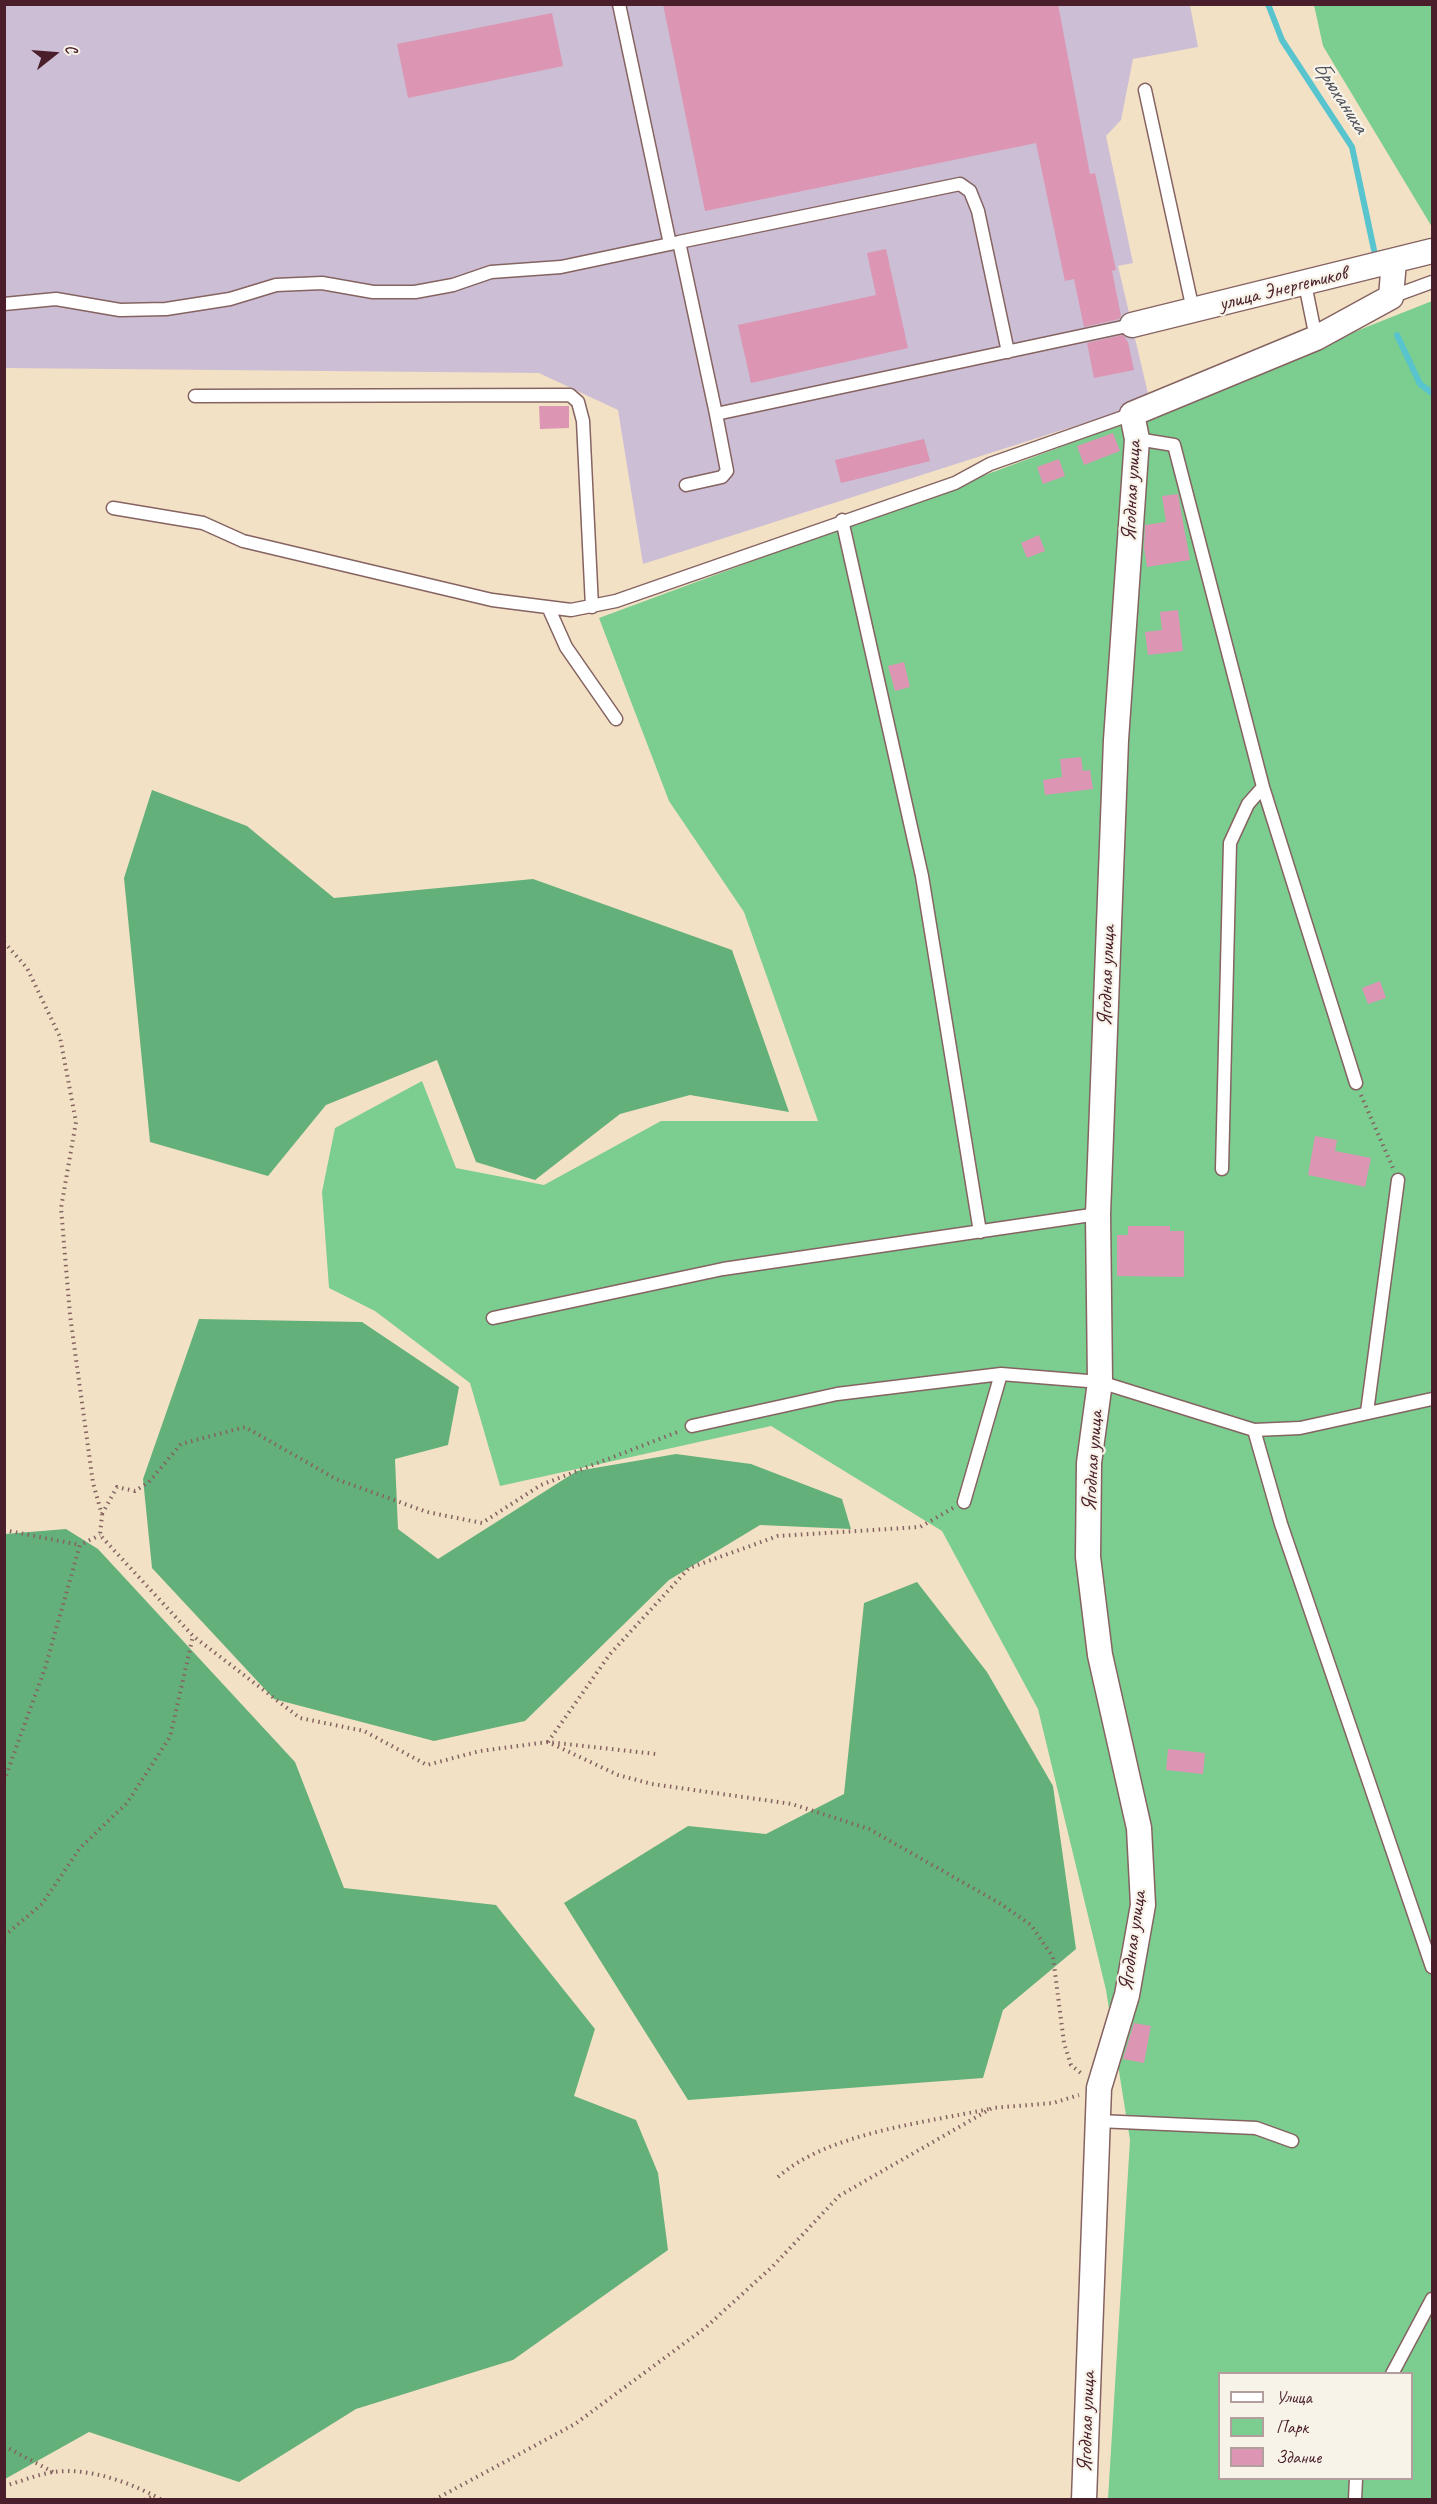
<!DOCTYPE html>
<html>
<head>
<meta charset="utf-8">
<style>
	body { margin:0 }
	#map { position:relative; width:1437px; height:2504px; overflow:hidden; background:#f3e1c6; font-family:Caveat,sans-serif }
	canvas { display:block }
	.frame { position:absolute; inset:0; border:6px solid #4a1f2b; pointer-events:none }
	.legend { position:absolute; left:1218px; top:2372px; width:195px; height:108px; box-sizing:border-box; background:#f7f3e8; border:2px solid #b29e9c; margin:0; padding:8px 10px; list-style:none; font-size:18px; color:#4a1f2b }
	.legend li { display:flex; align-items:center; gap:12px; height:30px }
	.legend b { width:30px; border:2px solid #b29e9c }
	.north { position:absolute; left:24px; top:24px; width:60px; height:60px; -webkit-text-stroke:4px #f7f3e8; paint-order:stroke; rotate:73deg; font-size:16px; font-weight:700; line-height:24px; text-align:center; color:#4a1f2b }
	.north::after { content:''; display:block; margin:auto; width:21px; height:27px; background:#4a1f2b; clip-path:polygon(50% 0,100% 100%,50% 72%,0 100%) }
</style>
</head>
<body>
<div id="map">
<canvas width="1437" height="2504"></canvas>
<div class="frame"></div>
<ul class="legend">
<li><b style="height:8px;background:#fff"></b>Улица</li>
<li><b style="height:16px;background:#7bcd90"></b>Парк</li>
<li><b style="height:16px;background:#dc95b3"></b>Здание</li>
</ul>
<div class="north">С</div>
</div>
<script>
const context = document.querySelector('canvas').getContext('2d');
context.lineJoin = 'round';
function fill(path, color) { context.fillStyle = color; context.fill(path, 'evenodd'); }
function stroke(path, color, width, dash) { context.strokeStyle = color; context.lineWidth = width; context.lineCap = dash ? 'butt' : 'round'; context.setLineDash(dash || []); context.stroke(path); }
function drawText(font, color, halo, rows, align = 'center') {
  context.font = font + ' Caveat,sans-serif'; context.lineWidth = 4.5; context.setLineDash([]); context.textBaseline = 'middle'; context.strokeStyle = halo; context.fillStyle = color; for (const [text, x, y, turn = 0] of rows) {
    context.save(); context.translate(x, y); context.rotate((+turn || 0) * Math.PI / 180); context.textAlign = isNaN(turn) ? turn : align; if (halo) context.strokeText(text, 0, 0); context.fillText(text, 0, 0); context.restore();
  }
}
fill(new Path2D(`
	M5,5H1190L1198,47L1133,59L1121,120L1106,136L1133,263L1118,266L1150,402L643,564L618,410L539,373L5,368Z`), '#ccbed4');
fill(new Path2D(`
	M1314,5H1432V227L1323,46Z
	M1432,301V2499H1108L1130,2140L1106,1990L1038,1709L942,1531L771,1426L500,1486L470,1383L375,1311L329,1288L322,1192L335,1128L422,1081L456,1168L544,1185L661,1121H818L744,912L669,801L599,618L1120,425ZM1220,2374H1412V2478H1220Z`), '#7bcd90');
fill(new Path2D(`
	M152,790L247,826L334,898L533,879L732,950L789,1112L690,1095L620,1114L535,1180L476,1162L437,1060L326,1105L268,1176L150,1142L124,878Z
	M199,1319L362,1322L459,1387L448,1445L395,1459L398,1529L438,1559L577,1471L676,1454L751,1464L842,1499L851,1529L760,1525L669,1580L525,1721L434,1741L274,1699L152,1568L143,1479Z
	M66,1529L98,1549L295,1762L344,1888L496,1905L595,2029L574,2096L636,2120L658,2173L668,2250L513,2360L356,2409L239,2482L89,2432L5,2479V1534Z
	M917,1582L987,1672L1053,1786L1076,1949L1003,2010L983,2078L688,2100L564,1903L688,1826L766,1834L844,1794L864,1603Z`), '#64b07a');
stroke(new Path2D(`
	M1268,4L1282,40L1352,147L1374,250
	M1397,335L1420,384L1432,393`), '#57c4ce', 6);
fill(new Path2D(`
	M663,4H1058L1090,174L1095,173L1116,270L1112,271L1121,316L1119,319L1084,327L1074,279L1065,281L1036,143L705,211Z
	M552,13L563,66L408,98L397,44Z
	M886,249L908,348L751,383L738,325L876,295L867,253Z
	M1123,335L1128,342L1134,370L1094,378L1087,343Z
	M539,406H569V428L540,429Z
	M1113,433L1120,451L1084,465L1077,446Z
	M924,439L930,461L841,483L835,460Z
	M1059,459L1065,476L1043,484L1037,467Z
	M1178,494L1190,560L1147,567L1144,548L1145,525L1166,522L1162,496Z
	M1039,535L1045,551L1027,558L1021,543Z
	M1178,610L1183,651L1148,655L1145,632L1162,630L1160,612Z
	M904,662L910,687L895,691L888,666Z
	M1081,757L1083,771L1090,770L1093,789L1045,795L1043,780L1062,777L1060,759Z
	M1380,981L1386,998L1368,1004L1362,988Z
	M1315,1136L1337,1140L1335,1151L1371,1158L1365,1187L1308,1175Z
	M1128,1226H1170V1231H1184V1277L1117,1276V1235H1128Z
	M1168,1749L1205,1753L1203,1774L1166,1770Z
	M1134,2023L1151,2026L1144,2063L1123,2059Z`), '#dc95b3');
const service = new Path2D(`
	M619,4L670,244L679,242L716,414L1132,325
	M1145,90L1193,310
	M679,242L960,184L970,191L978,211L1008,352
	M1305,284L1316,338
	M1391,297L1432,282
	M4,304L56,299L120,310L166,309L230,299L276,285L322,283L373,292H415L453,285L491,272L561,267L670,244
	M195,396L570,395L578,402L583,421L592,607
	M1137,439L1174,445L1263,787L1356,1083
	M686,485L722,477L727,471L716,414
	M113,508L203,523L243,541L492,600L571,610L616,601L955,483L990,464L1132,414
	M842,520L922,876L980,1232
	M549,609L566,647L616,719
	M1222,1169L1230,843L1248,804L1263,787
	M493,1318L723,1269L1098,1214
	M1367,1412L1398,1180
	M692,1426L837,1394L1001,1374L1100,1382L1254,1430L1300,1428L1432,1399
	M1254,1430L1281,1524L1432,1967
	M964,1502L1001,1374
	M1098,2121L1256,2128L1292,2141
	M1392,2374L1432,2299
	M1355,2500L1356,2478`);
const minor = new Path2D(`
	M1132,325L1432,251
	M1084,2500L1099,2088L1127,1995L1143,1905L1139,1828L1100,1655L1088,1557L1089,1463L1100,1382L1098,1214L1116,740L1137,439L1132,414L1316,338L1391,297L1394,261`);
stroke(service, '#856361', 15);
stroke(minor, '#856361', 27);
stroke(new Path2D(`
	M4,942L27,968L60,1037L76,1122L61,1208L70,1315L93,1483L102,1515L100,1535L193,1636L300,1718L364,1731L427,1765L480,1751L548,1742L656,1754
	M1361,1095L1393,1168
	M953,1508L920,1527L778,1536L689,1568L610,1654L548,1742L618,1775L652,1784L792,1804L869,1829L1001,1904L1031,1925L1053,1957L1064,2043L1071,2065L1082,2074
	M102,1514L117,1487L135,1491L149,1482L181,1444L245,1427L336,1479L427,1512L482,1523L541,1485L680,1431
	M4,1530L80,1545
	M4,1781L45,1668L80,1545L100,1535
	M4,1936L42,1904L80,1848L127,1803L170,1737L193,1636
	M778,2177C828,2133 923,2123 989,2109
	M4,2446L53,2472
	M4,2486C20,2482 38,2474 54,2472C89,2467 132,2483 162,2500
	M144,2500L154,2496
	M434,2500L575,2424L705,2328L773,2266L839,2196L992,2108L1053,2103L1079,2095`), '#856361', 4, [1.5, 4.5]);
stroke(service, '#fff', 12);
stroke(minor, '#fff', 24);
drawText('21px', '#4a1f2b', '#f7f3e8', [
	["улица Энергетиков",1283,289,-14],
	["Ягодная улица",1132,491,-87],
	["Ягодная улица",1107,976,-88],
	["Ягодная улица",1093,1461,-86],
	["Ягодная улица",1133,1941,-82],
	["Ягодная улица",1087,2422,-88]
]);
drawText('italic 22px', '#4e515c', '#f7f3e8', [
	["Брюханиха",1340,97,57]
]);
</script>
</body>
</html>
